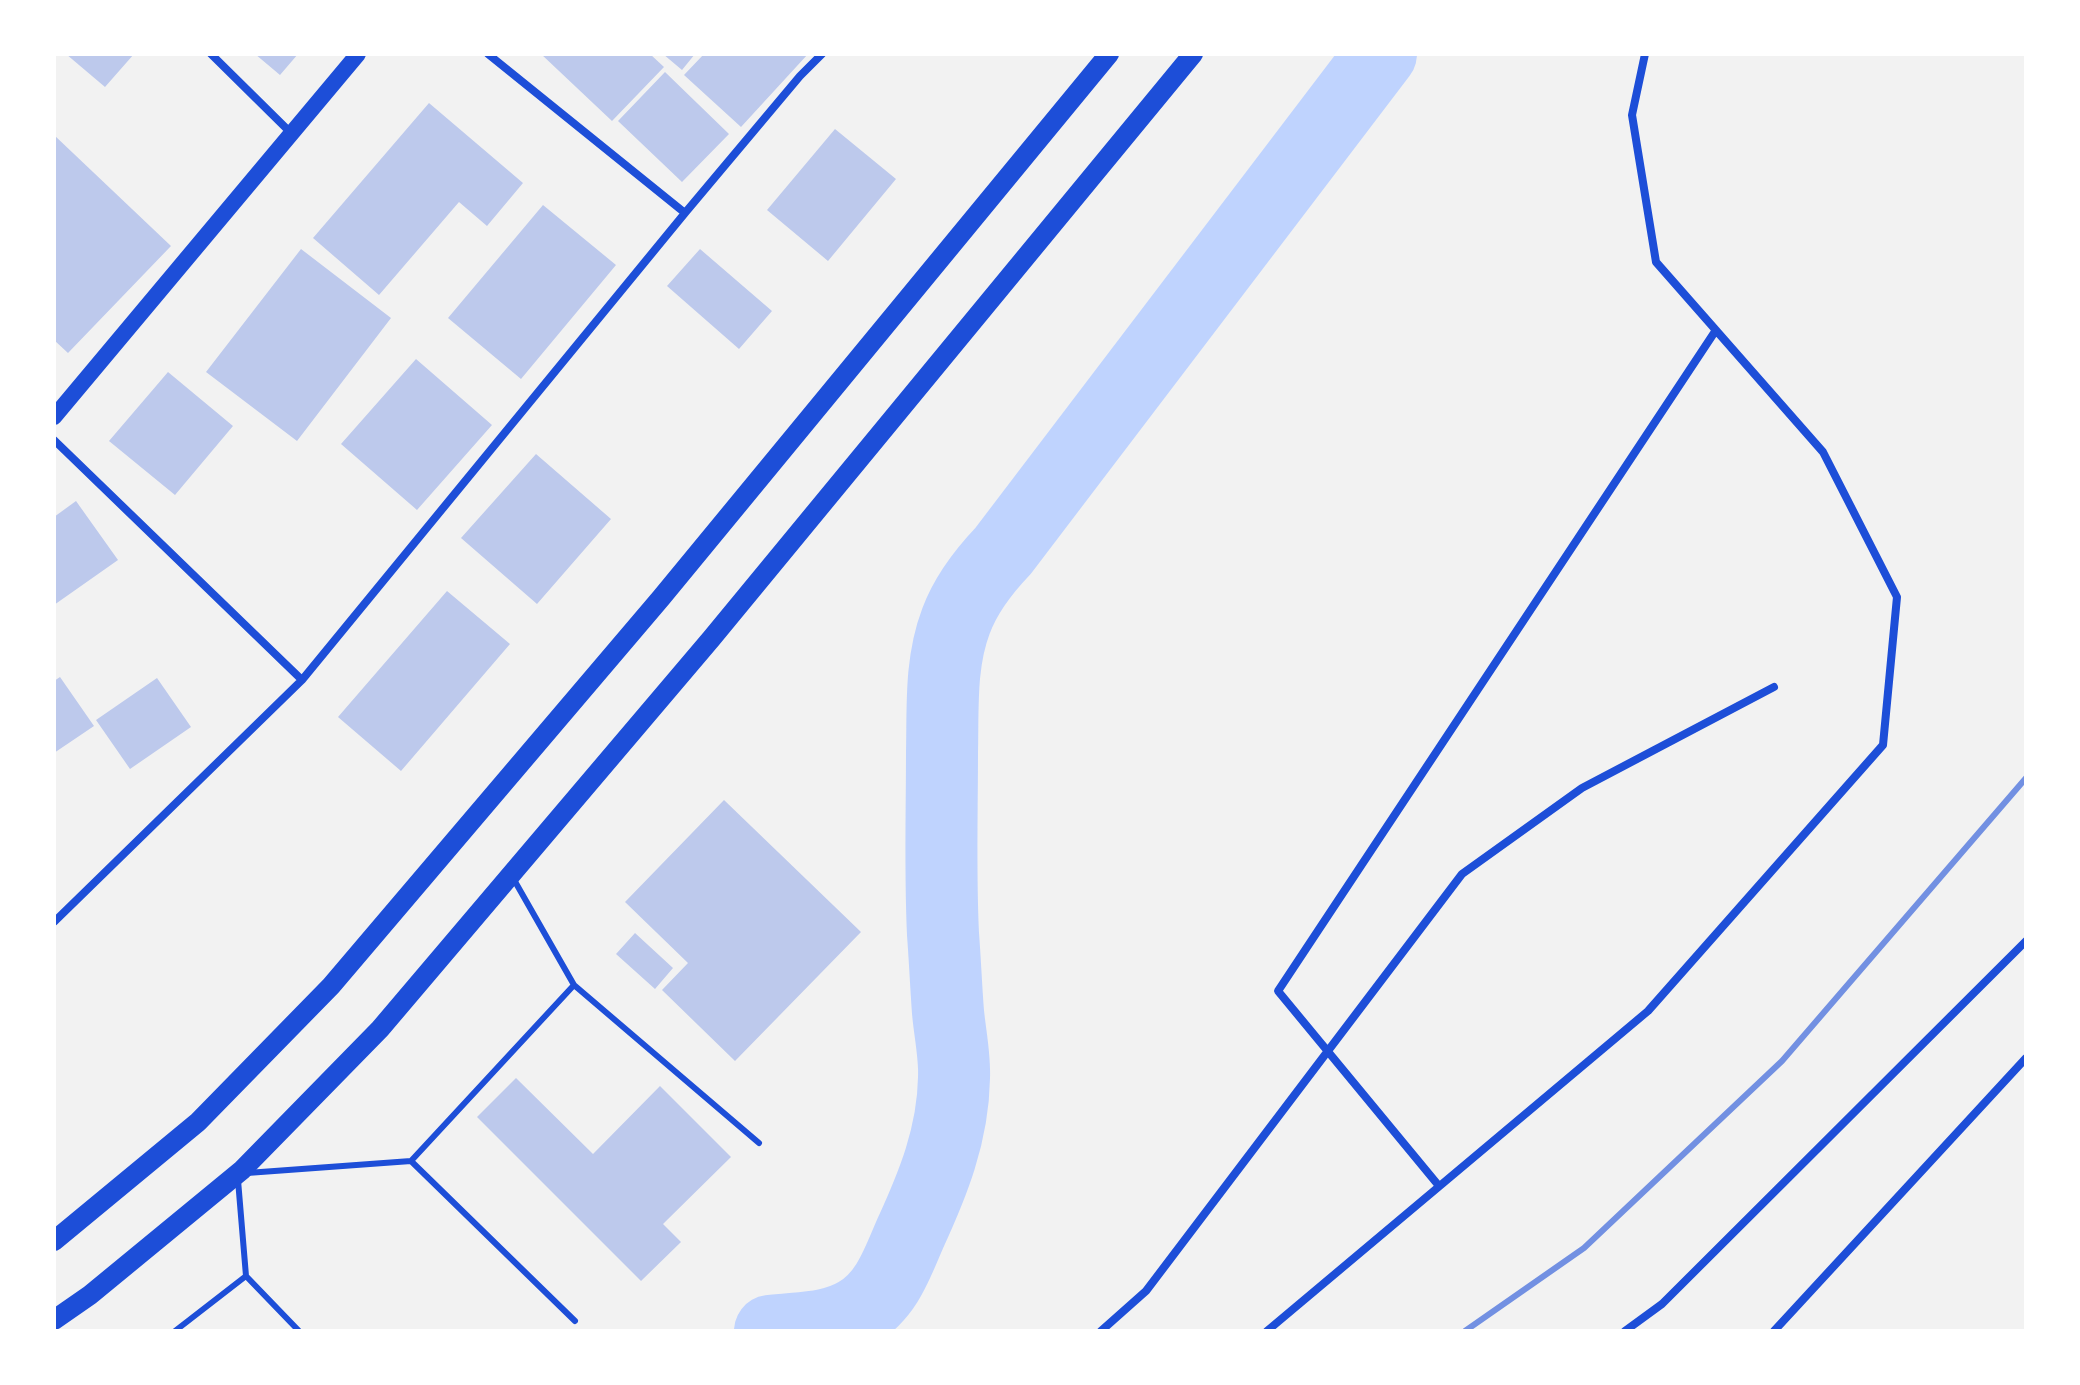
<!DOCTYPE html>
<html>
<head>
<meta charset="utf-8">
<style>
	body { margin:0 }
	#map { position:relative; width:2080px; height:1385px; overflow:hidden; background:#f2f2f2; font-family:"Fira Sans Condensed",sans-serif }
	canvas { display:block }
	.frame { position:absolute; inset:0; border:56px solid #fff; pointer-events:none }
</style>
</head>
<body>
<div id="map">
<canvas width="2080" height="1385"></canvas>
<div class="frame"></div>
</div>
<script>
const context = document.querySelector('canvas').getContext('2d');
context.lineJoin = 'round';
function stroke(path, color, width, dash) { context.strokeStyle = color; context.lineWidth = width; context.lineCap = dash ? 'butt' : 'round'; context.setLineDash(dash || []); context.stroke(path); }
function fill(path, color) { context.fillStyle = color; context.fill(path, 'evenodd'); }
stroke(new Path2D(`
	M770,1331C800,1327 830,1329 857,1313C887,1295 897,1264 910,1234C933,1184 953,1135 954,1078C955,1056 950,1034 948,1012C946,986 945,960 943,934C940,873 942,813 942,752C943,708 940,663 956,621C966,594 983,572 1003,551L1381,54`), '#bfd3fe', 72);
fill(new Path2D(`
	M66,54H134L105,87Z
	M255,54H298L280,75Z
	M541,54H650L664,67L612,121Z
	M663,54H695L682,70Z
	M704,54H808L741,127L684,75Z
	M665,72L729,134L682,182L618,121Z
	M429,103L523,183L487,226L459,202L379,295L313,238Z
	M835,129L896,179L828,261L767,210Z
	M54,135L171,246L68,353L54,340Z
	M543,205L616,265L521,379L448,318Z
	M301,249L391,318L297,441L206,372Z
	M700,249L772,311L739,349L667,286Z
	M416,359L492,425L417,510L341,444Z
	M168,372L233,426L175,495L109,441Z
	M536,454L611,519L537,604L461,538Z
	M76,501L118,560L54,605V517Z
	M447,591L510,644L401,771L338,717Z
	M60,677L94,726L54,753V681Z
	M157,678L191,727L130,769L96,720Z
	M724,800L861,932L735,1061L662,990L688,963L625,902Z
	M635,933L673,968L655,989L616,954Z
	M516,1078L593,1154L660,1086L731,1157L663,1224L681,1242L641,1281L477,1117Z`), '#bdc9ec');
stroke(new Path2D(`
	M574,985L759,1143
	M411,1161L575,1321
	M247,1173L411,1161L574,985L513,878
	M246,1276L299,1331
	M175,1331L246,1276L238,1180`), '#1d4ed8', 6);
stroke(new Path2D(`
	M211,54L291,133
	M488,54L685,213
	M54,440L302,680
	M54,922L302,680L685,213L800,76L822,54
	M1439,1186L1278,991L1716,330
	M1101,1331L1146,1291L1462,874L1582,788L1774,687
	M1267,1331L1648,1011L1883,745L1897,597L1823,452L1656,262L1632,115L1645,54
	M1625,1331L1662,1304L2026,941
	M1774,1331L2026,1058`), '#1d4ed8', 8);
stroke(new Path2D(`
	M54,417L358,54`), '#1d4ed8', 16);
stroke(new Path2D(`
	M54,1241L198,1122L331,986L661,598L1109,54
	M54,1320L90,1295L242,1170L380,1029L711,639L1193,54`), '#1d4ed8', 20);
stroke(new Path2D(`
	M1465,1331L1584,1248L1782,1061L2026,778`), '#7290e2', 6);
</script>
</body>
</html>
